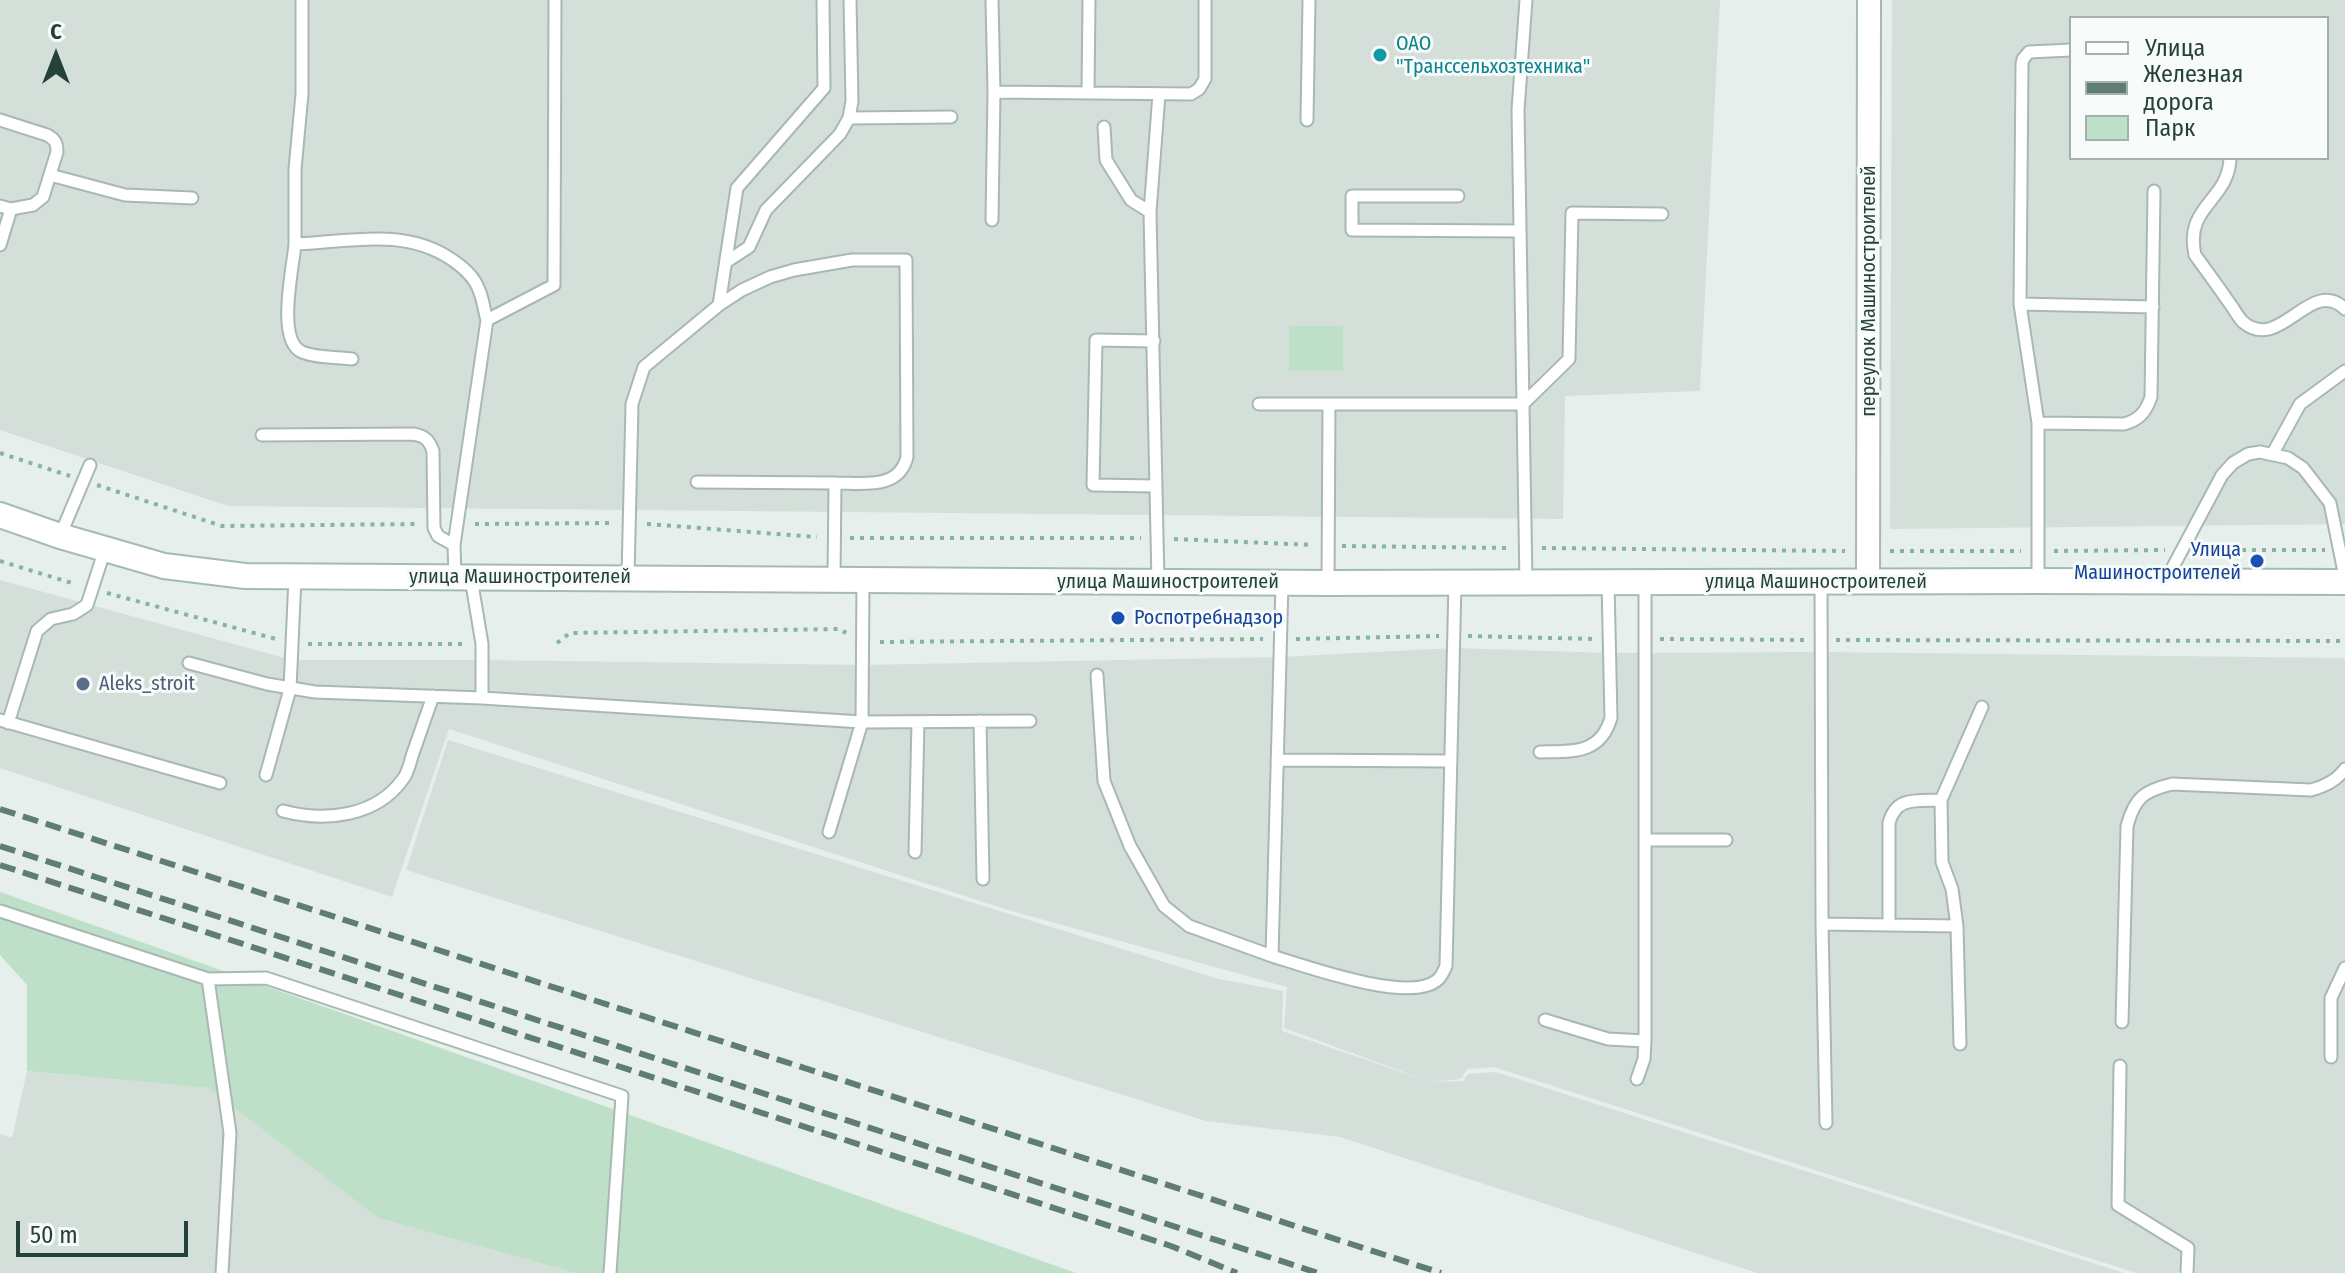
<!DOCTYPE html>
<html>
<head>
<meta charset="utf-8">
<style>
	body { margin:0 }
	#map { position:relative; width:2345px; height:1273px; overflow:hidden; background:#e6efeb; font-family:"Fira Sans Condensed",sans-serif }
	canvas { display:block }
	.legend { position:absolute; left:2069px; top:16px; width:260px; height:144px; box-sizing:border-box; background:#f7fbf9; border:2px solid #a3b1ad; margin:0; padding:10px 14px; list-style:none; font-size:24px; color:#24423a }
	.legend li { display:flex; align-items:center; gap:16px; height:40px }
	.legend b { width:40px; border:2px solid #a3b1ad }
	.north { position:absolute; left:16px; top:16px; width:80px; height:80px; -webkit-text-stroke:6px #f7fbf9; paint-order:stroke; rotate:0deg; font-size:22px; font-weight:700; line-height:32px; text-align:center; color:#24423a }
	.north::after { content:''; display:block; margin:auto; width:28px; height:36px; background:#24423a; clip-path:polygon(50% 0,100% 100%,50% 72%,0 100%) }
	.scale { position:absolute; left:16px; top:1221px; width:172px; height:36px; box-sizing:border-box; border:4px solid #24423a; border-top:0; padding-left:10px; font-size:24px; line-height:28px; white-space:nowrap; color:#24423a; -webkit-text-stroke:6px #f7fbf9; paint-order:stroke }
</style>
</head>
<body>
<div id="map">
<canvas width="2345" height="1273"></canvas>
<ul class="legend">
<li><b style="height:10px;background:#fff"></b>Улица</li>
<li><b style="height:10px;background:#5f7d75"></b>Железная дорога</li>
<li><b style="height:22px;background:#bfe0c8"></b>Парк</li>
</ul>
<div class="north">С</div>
<div class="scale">50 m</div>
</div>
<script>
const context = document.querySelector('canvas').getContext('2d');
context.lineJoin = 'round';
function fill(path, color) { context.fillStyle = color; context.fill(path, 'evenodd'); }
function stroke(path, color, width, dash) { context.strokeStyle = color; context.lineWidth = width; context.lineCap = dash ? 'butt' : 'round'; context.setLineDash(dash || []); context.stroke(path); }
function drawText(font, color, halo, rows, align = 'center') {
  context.font = font + ' "Fira Sans Condensed",sans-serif'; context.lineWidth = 6; context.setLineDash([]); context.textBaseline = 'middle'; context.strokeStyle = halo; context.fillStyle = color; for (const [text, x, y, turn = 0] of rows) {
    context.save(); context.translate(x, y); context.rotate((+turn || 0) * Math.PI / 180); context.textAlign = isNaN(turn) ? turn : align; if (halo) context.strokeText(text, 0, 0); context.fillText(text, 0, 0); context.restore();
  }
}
fill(new Path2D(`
	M0,0H1720L1700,391L1565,396L1563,519L228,506L0,430Z
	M1892,0H2345V524L1890,529ZM2071,18H2327V158H2071Z
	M0,580L292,660H482L862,665L1280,657L1454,648L1609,653L1821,652L2345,658V1273H2195L2182,1269L2178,1273H2136L1494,1067L1467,1069L1461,1079L1432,1082L1463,1081L1468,1074L1496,1072L2124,1273H1757L1340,1137L1206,1121L406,870L448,740L1219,979L1283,991L1282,1031L1431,1082L1284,1028L1287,987L1008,910L449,729L392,897L0,768Z
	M27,1071L208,1088L378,1218L575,1273H0V1134L12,1138Z`), '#d4dfda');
fill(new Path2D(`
	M1289,326H1343V371H1289Z
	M0,892L1076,1273H575L378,1218L208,1088L27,1071V985L0,955Z`), '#bfe0c8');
const lane = new Path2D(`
	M992,0L994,92L992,220
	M994,92L1191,94L1199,89L1205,79V0
	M1088,93L1089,0
	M849,118L951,117
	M0,120L47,135C55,139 57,143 57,152L43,197L33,205L11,209
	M1307,120L1309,0
	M1104,127L1106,160L1131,200L1150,212
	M2230,158C2229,201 2184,205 2195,255C2206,270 2217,285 2228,301C2233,307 2237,316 2243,322C2280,354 2311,275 2345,309
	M50,175L125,195L192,198
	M1458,196H1352V230L1520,231
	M0,206L11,209L0,245
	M295,244V169L302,94V0
	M726,262L749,247L766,210L840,134L849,118L852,101L850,0
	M2020,304L2153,307
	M719,305L737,188L824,88L823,0
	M487,320L554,285L555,0
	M1154,341L1096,340L1093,485L1156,486
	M352,359C337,357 316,358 302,352C276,341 293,268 295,244C348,242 404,227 451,259C463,267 474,276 479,290C483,299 484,310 487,320L454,545L455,577
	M1259,404H1523L1569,359L1572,213L1662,214
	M2038,423L2124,424C2139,420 2146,412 2151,397L2154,191
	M262,435L413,434C425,436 429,440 433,451L434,528L438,536L454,545
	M2273,453L2300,404L2345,371
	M697,482L835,483L834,579
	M60,536L90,465
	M628,577L632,404L644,367L719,305L742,290L770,277L794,270L852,260H906L907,457C899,490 863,483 835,483
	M471,578L482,644V698
	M2166,580L2222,475L2233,463L2248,454L2260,452L2288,458L2303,468L2330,503L2345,577
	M2038,581V423L2020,304L2022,64L2023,59L2029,52L2071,50
	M1158,582L1150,212L1159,94
	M1821,582L1822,924L1826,1123
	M1328,583L1329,404
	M1526,583L1518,110L1526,0
	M189,663L267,684L315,692L482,698L862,722L1030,721
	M1097,675L1104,781L1130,846L1164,906L1189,926L1272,956L1282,583
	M0,720L220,783
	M980,721L983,879
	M8,723L37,631L51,619L73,614L87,605L105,549
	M1540,752C1572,751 1600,755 1611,718L1608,583
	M1277,760L1451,761
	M266,775L290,689L295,577
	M283,811C325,822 376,817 403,779C408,773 410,763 412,756C419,736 426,716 433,696
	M829,832L862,722L863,580
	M1645,840H1726
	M915,852L918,722
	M0,911L208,979L230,1133L222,1273
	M1822,924L1957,926L1952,889L1942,862L1941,800L1982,707
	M1889,925V823C1896,796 1917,801 1941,800
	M1957,926L1960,1044
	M1272,956C1305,966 1408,1003 1436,981C1442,977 1443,972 1446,966L1455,583
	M208,979L266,978L622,1096L610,1273
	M1545,1020L1608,1039L1645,1041
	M2122,1022L2127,826C2135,797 2144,791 2172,784L2311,790C2325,786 2336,781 2345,769
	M2331,1057V998L2345,968
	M2120,1066L2118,1205L2188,1248L2187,1273
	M1637,1079L1644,1059L1645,1041V583`);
const street = new Path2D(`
	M1868,582L1869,0`);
const secondary = new Path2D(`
	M0,515L60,536L164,566L245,576L1328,583L2038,581L2345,582`);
stroke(lane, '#a8b8b2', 15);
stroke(street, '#a8b8b2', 26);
stroke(secondary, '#a4bbb3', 28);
stroke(new Path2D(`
	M0,453L70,476
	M97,485L222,526L418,524
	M475,524L614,523
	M647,524L817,537
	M850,538H1141
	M1174,539L1313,545
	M1342,546L1509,548
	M1542,548L1845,551
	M2202,550H2325
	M1890,551H2021
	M2054,551L2165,550
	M0,561L75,584
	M107,593L276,639
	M1468,636L1595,639
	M1296,639L1439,636
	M1660,639L1807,640
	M1836,640L2345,641
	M880,642L1263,639
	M557,643L570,633L840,629L846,633
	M308,644H467`), '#86b3a5', 4, [4, 6]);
stroke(lane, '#fff', 11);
stroke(street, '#fff', 22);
stroke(secondary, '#fff', 24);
stroke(new Path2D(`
	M0,809L1441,1273
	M0,846L1318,1273
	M0,865L1171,1246L1237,1273`), '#5f7d75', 6, [16, 8]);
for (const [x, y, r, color] of [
	[1380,55,8,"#0f9aa8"],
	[2257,561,8,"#1a4fb4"],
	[1118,618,8,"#1a4fb4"],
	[83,684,8,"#5c6f8a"]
]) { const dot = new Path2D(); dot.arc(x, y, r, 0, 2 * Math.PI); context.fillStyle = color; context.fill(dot); stroke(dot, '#f7fbf9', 3); }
drawText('20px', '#0d838f', '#f7fbf9', [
	["ОАО",1396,44],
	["\"Транссельхозтехника\"",1396,67]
], 'left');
drawText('20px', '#24423a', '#f7fbf9', [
	["переулок Машиностроителей",1869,291,-90],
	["улица Машиностроителей",520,577],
	["улица Машиностроителей",1168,582],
	["улица Машиностроителей",1816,582]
]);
drawText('20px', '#164399', '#f7fbf9', [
	["Улица",2241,550],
	["Машиностроителей",2241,573],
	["Роспотребнадзор",1134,618,"left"]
], 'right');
drawText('20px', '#4e5e75', '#f7fbf9', [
	["Aleks_stroit",99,684]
], 'left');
</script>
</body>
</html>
